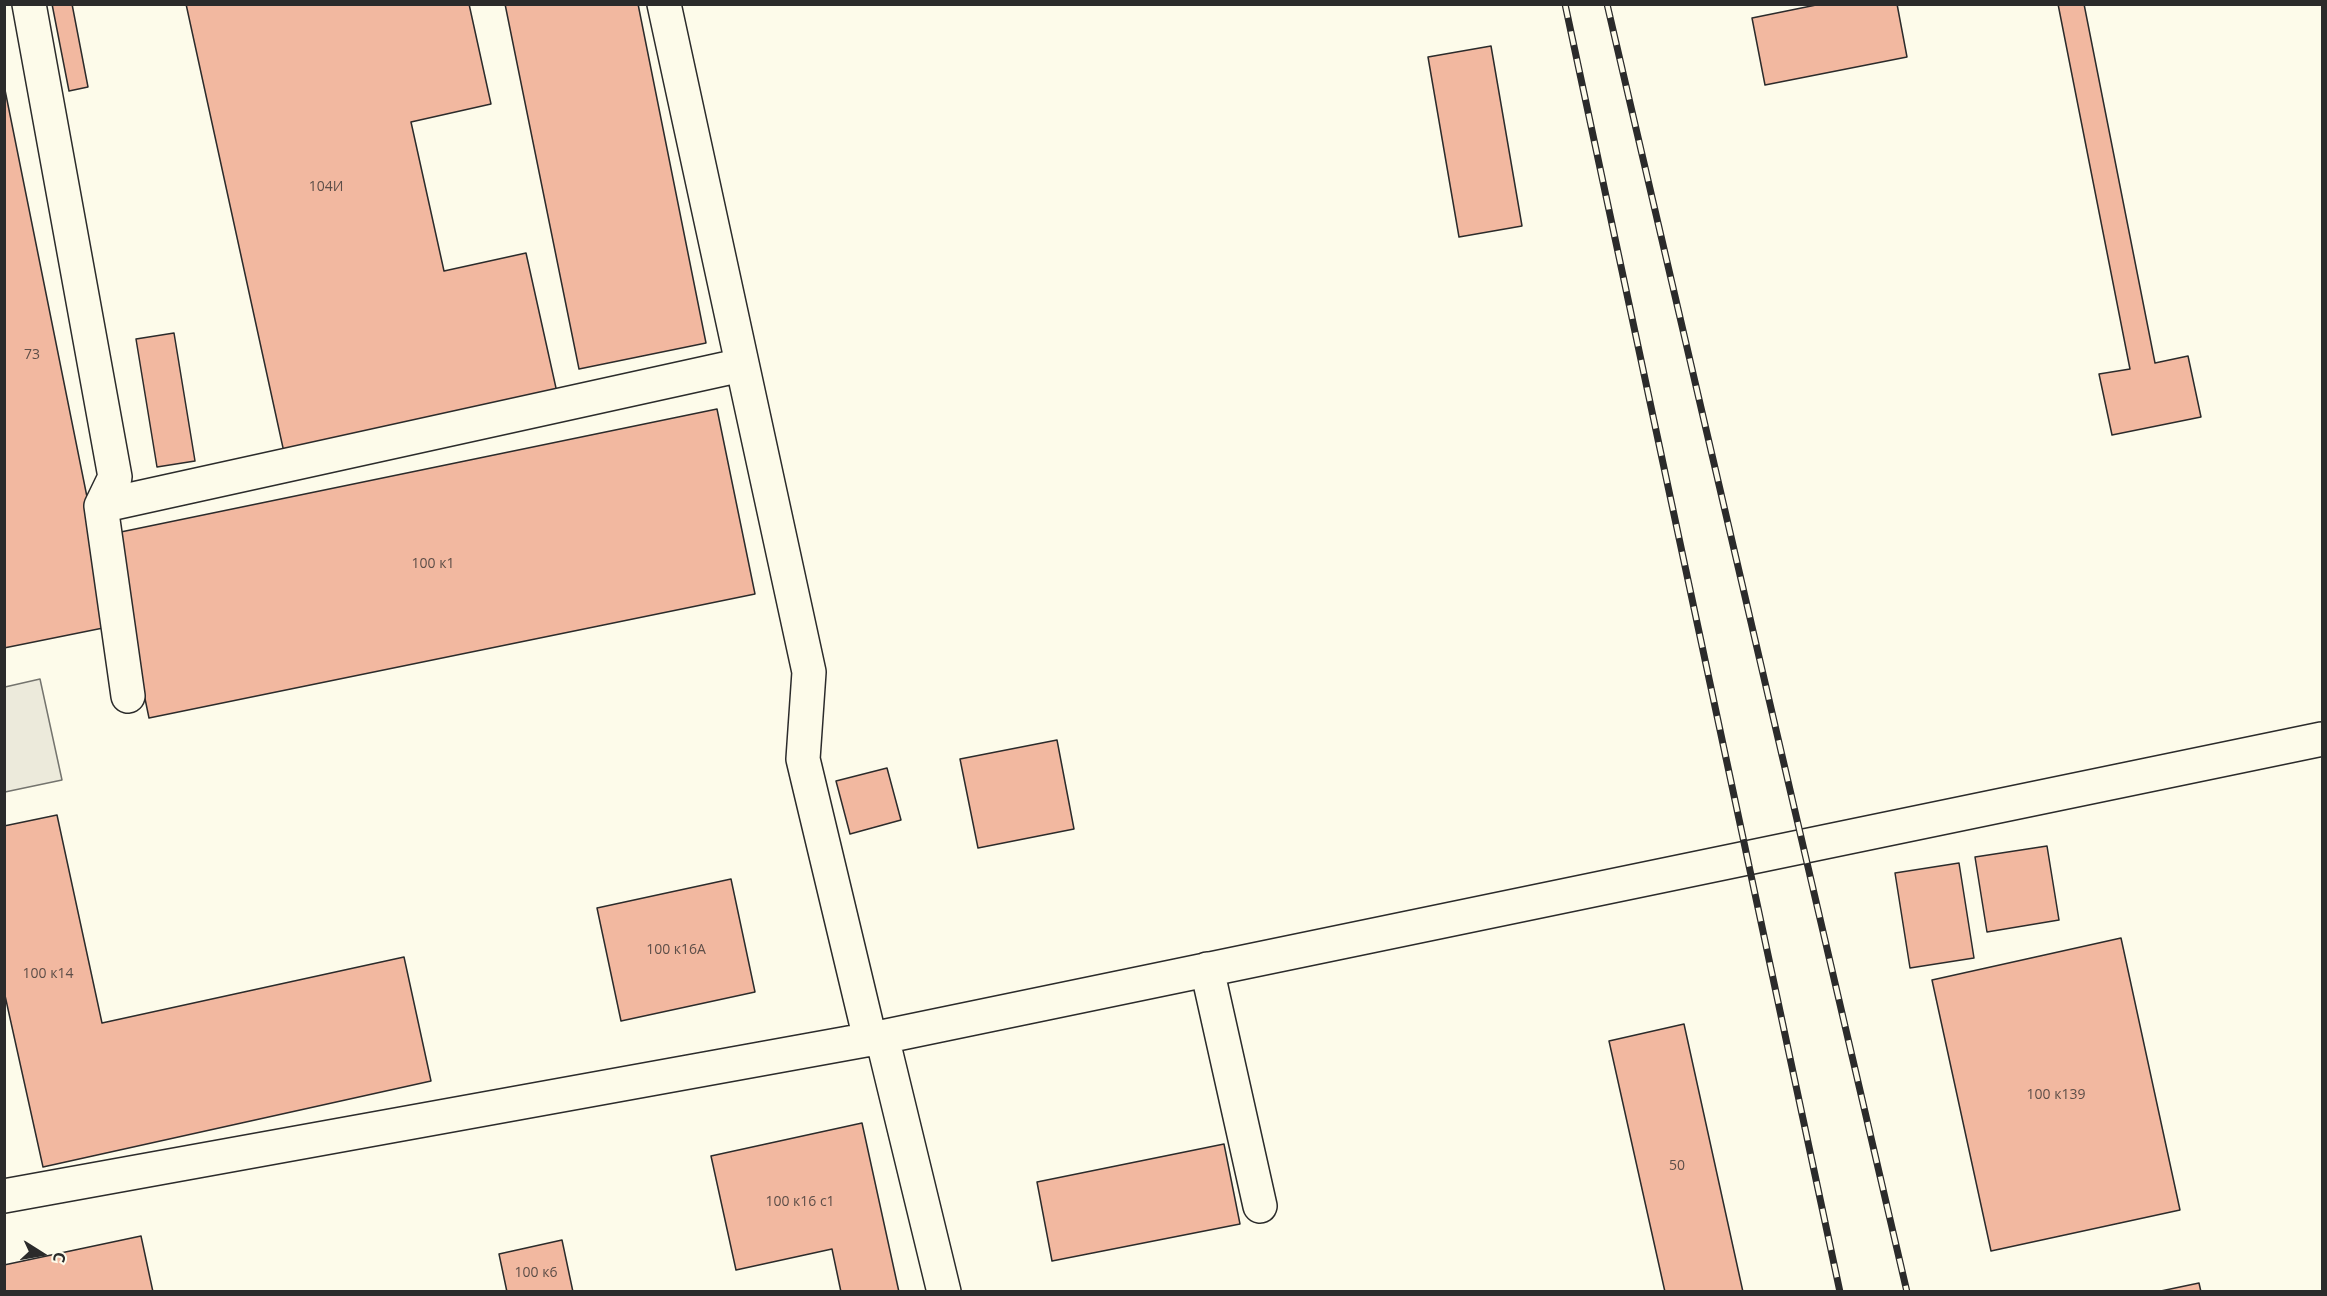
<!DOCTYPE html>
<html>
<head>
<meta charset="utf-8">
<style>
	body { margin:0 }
	#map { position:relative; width:2327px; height:1296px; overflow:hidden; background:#fdfbea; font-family:"Open Sans",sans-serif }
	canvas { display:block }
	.frame { position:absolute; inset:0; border:6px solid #2b2b2b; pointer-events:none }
	.north { position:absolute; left:12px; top:1224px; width:60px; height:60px; -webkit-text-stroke:4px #fdfbea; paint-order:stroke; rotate:101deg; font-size:16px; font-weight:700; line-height:24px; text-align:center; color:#2b2b2b }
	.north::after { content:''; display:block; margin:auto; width:21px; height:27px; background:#2b2b2b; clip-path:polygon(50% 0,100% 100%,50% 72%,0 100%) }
</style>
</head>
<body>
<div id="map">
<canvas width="2327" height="1296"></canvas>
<div class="frame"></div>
<div class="north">С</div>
</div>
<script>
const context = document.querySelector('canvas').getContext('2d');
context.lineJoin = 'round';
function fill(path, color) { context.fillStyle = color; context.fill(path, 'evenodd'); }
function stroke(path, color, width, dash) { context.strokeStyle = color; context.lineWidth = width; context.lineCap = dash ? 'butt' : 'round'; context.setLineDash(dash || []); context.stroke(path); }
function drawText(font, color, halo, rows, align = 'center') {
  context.font = font + ' "Open Sans",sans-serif'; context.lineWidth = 4.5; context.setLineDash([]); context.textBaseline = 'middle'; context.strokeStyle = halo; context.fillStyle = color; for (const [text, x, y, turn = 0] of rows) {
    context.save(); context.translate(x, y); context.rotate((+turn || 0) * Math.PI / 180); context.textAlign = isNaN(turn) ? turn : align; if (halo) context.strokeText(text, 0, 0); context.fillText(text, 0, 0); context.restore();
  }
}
const parking = new Path2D(`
	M40,679L62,780L5,792V687Z`);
fill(parking, '#eceadb');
stroke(parking, '#74746e', 1.5);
const building = new Path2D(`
	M52,4H72L88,87L69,91Z
	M186,4H469L491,104L411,122L444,271L526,253L558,397L285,457Z
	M505,4H638L706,343L579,369Z
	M1821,4H1897L1907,57L1765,85L1752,18Z
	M2058,4H2084L2155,363L2188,356L2201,417L2112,435L2099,374L2130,369Z
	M1491,46L1522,226L1459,237L1428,57Z
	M4,85L113,626L4,648Z
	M174,333L195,461L157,467L136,339Z
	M717,409L755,594L149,718L111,534Z
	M1057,740L1074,829L978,848L960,759Z
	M887,768L901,820L850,834L836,781Z
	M57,815L102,1023L404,957L431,1081L43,1167L4,991V826Z
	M2047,846L2059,920L1987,932L1975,857Z
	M1959,863L1974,958L1910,968L1895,873Z
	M731,879L755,992L621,1021L597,908Z
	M2121,938L2180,1210L1991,1251L1932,980Z
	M1684,1024L1743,1292H1665L1609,1041Z
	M862,1123L899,1292H841L832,1249L736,1270L711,1156Z
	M1224,1144L1240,1224L1052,1261L1037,1182Z
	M141,1236L153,1292H4V1265Z
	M562,1240L573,1292H507L499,1254Z
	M2199,1283L2201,1292H2156Z`);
fill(building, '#f2b8a0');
stroke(building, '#2b2b2b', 1.5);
const minor = new Path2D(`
	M29,4L115,477L101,506L128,696
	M664,4L809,672L803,759L870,1039
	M101,506L742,365
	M1207,969L1260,1206
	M882,1037L944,1292
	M4,1196L882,1037L2322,739`);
stroke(minor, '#2b2b2b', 36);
stroke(minor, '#fdfbea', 33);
const rail = new Path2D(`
	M1565,4L1840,1292
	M1607,4L1907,1292`);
stroke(rail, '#2b2b2b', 7);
stroke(rail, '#fdfbea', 4.5, [14]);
drawText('14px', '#5d4e48', null, [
	["104И",326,187],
	["73",32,355],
	["100 к1",433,564],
	["100 к16А",676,950],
	["100 к14",48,974],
	["100 к139",2056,1095],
	["50",1677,1166],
	["100 к16 с1",800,1202],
	["100 к6",536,1273]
]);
</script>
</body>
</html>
